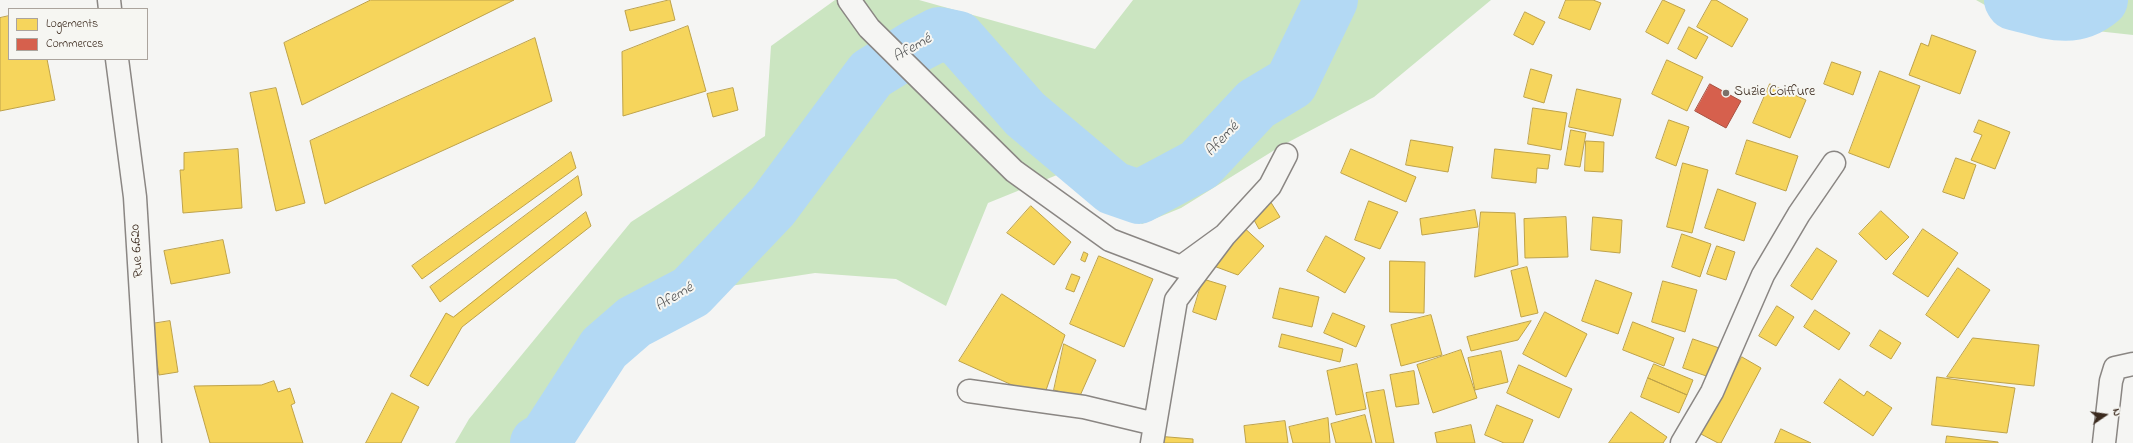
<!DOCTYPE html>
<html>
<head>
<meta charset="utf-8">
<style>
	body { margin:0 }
	#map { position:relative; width:2133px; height:443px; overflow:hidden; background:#f5f5f3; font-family:"Indie Flower",sans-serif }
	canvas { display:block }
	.legend { position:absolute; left:8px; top:8px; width:140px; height:52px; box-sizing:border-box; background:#f6f6f2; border:1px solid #aba49d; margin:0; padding:5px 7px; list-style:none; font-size:12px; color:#3b2a1e }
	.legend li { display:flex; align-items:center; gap:8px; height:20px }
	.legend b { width:20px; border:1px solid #aba49d }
	.north { position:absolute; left:2085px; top:395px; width:40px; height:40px; -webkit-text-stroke:3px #f6f6f2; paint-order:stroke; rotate:77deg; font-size:11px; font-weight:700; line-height:16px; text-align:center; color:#3b2a1e }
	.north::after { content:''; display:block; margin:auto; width:14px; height:18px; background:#3b2a1e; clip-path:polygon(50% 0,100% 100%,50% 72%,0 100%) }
</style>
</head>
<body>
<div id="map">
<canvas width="2133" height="443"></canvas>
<ul class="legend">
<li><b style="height:11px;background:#f6d55c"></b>Logements</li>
<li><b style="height:11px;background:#d6604d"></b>Commerces</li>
</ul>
<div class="north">N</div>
</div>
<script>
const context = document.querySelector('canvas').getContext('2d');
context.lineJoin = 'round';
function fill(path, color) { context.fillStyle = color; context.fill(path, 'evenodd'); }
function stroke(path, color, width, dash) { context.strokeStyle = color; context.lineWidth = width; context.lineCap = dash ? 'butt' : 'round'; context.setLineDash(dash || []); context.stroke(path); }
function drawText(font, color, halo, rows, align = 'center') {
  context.font = font + ' "Indie Flower",sans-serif'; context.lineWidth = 4; context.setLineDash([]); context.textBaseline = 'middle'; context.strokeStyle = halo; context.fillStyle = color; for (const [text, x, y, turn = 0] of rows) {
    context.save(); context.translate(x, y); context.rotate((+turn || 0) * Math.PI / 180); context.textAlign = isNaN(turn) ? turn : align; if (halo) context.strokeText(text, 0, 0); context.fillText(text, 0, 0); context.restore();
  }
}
fill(new Path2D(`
	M835,0H919L1095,49L1133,0H1491L1374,97L1281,146L1181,208L1142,224L1057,175L988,203L946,306L896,279L815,273L691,292L634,322L604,348L546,438L537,443H455L469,419L631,222L765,136L771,46Z
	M1976,0H2133V35L2015,22Z`), '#cbe5c1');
const homes = new Path2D(`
	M371,0H514L302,105L284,43Z
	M670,0L675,20L630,31L625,11Z
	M1566,0H1593L1601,3L1590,30L1559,18Z
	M1663,0L1685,10L1668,44L1646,32Z
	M1712,0H1716L1748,19L1732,47L1697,27Z
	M1525,12L1545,22L1533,45L1514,35Z
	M9,16V59H47L55,100L0,111V18Z
	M688,26L706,91L623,116L622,52Z
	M1689,27L1708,37L1696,59L1678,49Z
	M1932,35L1976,51L1960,94L1909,75L1921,43L1928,46Z
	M535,38L552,101L325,204L310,141Z
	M1667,60L1703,77L1687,111L1652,94Z
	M1832,62L1861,72L1853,95L1824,84Z
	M1531,69L1552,75L1544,103L1524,97Z
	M1880,71L1920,86L1889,168L1849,153Z
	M1770,84L1806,100L1790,138L1753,123Z
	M276,88L305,203L276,211L250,93Z
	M733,88L738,110L713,117L707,94Z
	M1577,89L1621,99L1613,136L1569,127Z
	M1533,108L1567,113L1561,150L1528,144Z
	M1669,120L1689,127L1676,166L1656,158Z
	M1979,120L2010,132L1995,169L1971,160L1982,135L1974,132Z
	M1571,130L1586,133L1580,167L1565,165Z
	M1411,140L1453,147L1448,172L1406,165Z
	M1747,140L1798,156L1786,191L1736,174Z
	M1586,141L1604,142L1603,172L1585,171Z
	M238,149L242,208L183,213L180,170H184V153Z
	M1351,149L1416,177L1406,202L1341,173Z
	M1495,149L1550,155L1548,169L1537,168L1536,183L1492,178Z
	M571,152L576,168L422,279L412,266Z
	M1956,158L1976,165L1964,199L1943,192Z
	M1683,163L1708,170L1692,233L1667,227Z
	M578,176L582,195L440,302L430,287Z
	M1718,189L1756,203L1744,241L1705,228Z
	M1267,196L1280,217L1259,229L1249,211Z
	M1369,201L1398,212L1380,249L1355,240Z
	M1031,206L1071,242L1054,265L1007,233Z
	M1475,210L1478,227L1422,235L1420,219Z
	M1881,211L1909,237L1886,260L1859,234Z
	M586,212L591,226L462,327L428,386L410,376L446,313L453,317Z
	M1481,212L1515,213L1518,265L1475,277Z
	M1566,217L1568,257L1525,258L1524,219Z
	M1593,217L1622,220L1620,253L1591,250Z
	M1240,224L1264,246L1238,275L1211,265Z
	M1923,229L1958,253L1928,297L1893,274Z
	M1682,234L1711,244L1700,277L1672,267Z
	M1326,236L1365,258L1345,293L1307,271Z
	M223,240L230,273L171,284L164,251Z
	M1717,246L1735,252L1726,280L1707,274Z
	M1817,248L1837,261L1812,300L1791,286Z
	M1084,252L1088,254L1085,262L1081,260Z
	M1099,256L1153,279L1124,347L1070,324Z
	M1390,261L1425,262L1424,313L1390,312Z
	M1527,267L1538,313L1521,317L1511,271Z
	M1958,268L1990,290L1958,338L1926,315Z
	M1072,274L1080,277L1074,292L1066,289Z
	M1203,279L1226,286L1216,320L1193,312Z
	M1596,280L1632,293L1618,334L1582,321Z
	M1663,281L1697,290L1685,332L1652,322Z
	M1280,288L1319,297L1312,327L1273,318Z
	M1002,294L1065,335L1043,399L959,361Z
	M1777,306L1794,317L1776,346L1759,336Z
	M1815,310L1850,333L1839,350L1804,327Z
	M1545,312L1587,334L1566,377L1523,354Z
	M1333,313L1365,326L1356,347L1324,333Z
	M1431,315L1442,355L1401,366L1391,325Z
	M170,321L178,372L159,375L151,324Z
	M1531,321L1518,340L1471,351L1467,337Z
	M1633,322L1674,338L1664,366L1623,350Z
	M1880,330L1901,343L1891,359L1870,346Z
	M1282,334L1343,349L1340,362L1279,347Z
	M1973,338L2039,345L2034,386L1947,377Z
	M1693,339L1725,350L1715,379L1683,368Z
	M1064,344L1096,360L1079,398L1054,390Z
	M1461,350L1477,398L1433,413L1417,365Z
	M1501,351L1508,382L1475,390L1468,358Z
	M1742,357L1761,368L1721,443H1718L1701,434Z
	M1357,364L1366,409L1336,415L1327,371Z
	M1654,364L1693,380L1687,395L1648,378Z
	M1519,365L1572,389L1559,418L1507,393Z
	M1414,371L1419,404L1396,407L1390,375Z
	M1937,377L2015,388L2007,433L1932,425Z
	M1648,378L1687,395L1679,413L1641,397Z
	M1840,379L1864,396L1867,391L1892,408L1873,436L1824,403Z
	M274,381L278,392L290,388L295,403L291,405L303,443H210L194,386L261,385Z
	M1384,390L1394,443H1376L1366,393Z
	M392,393L419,407L401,443H366Z
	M1497,405L1533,420L1523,443H1504L1485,435Z
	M1631,412L1667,437L1663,443H1609Z
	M1365,415L1372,443H1336L1331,424Z
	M1328,418L1330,443H1293L1289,427Z
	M1285,421L1288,443H1246L1244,426Z
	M1471,425L1475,443H1437L1435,433Z
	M1781,429L1811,443H1775Z
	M1156,436L1193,439V443H1155Z
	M1947,436L1998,442V443H1946Z`);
fill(homes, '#f6d55c');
stroke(homes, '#bea249', 1);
const shops = new Path2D(`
	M1710,84L1741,101L1726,128L1695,111Z`);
fill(shops, '#d6604d');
stroke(shops, '#a8503f', 1);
stroke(new Path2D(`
	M2011,0L2013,3C2046,11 2073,24 2101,0
	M537,443L546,438L604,348L634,322L691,292L773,206L871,74L918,45L939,34L958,38L1025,114L1113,188L1139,197L1199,165L1256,104L1291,83L1331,0`), '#b3d9f4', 54);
const minor = new Path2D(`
	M109,0L110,9
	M849,0L869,28L1014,171L1110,240L1181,267L1225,235
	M117,59L135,197L150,443
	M969,391L1084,407L1155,424
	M1152,443L1176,300L1225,235L1270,186L1286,155
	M1682,443L1712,392L1763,275L1799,214L1834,163
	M2104,443L2111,381L2115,368L2133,364`);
stroke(minor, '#8a8683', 25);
stroke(minor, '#f5f5f3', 22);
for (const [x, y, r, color] of [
	[1726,93,4,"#7c7169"]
]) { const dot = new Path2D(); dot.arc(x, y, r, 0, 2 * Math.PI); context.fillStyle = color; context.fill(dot); stroke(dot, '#f6f6f2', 1.5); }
drawText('14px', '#3b2a1e', '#f6f6f2', [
	["Suzie Coiffure",1734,93]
], 'left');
drawText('14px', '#3b2a1e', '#f6f6f2', [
	["Rue 6.620",138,251,-94]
]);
drawText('italic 15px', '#525354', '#f6f6f2', [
	["Afemé",913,49,-30],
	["Afemé",1223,140,-47],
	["Afemé",675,298,-31]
]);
</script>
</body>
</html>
